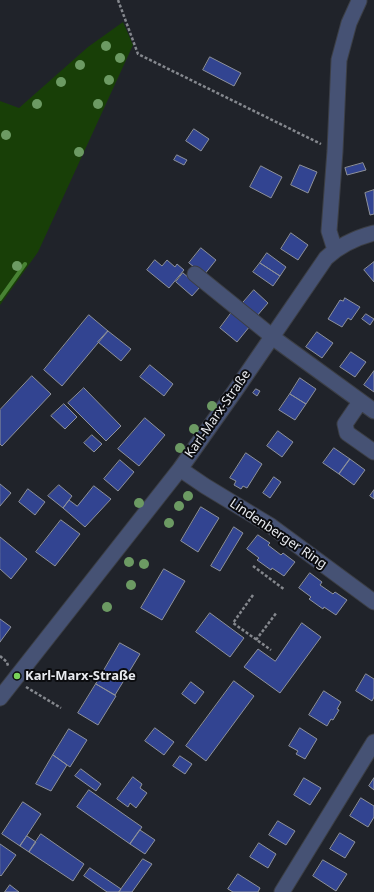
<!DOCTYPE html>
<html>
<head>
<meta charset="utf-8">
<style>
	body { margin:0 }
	canvas { display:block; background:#20232a }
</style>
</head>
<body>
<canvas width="374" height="892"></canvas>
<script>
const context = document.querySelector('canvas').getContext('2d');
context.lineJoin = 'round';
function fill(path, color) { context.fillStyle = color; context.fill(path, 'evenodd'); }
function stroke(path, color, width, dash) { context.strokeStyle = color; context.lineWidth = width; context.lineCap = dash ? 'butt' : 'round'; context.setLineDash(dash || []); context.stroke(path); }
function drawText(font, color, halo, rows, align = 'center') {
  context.font = font + ' "Noto Sans",sans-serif'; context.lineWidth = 4; context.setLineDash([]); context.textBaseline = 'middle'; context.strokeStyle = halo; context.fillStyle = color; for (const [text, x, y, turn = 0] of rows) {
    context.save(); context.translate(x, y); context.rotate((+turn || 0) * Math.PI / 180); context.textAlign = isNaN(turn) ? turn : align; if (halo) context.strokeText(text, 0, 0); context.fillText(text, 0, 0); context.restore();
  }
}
fill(new Path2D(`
	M123,22L133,45L38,252L0,305V101L19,108L88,47Z`), '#183f07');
stroke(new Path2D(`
	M0,299L25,264`), '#488333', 4);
const building = new Path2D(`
	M210,57L241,73L234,86L203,70Z
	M194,129L209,139L201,151L186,141Z
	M177,155L187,160L184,165L174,160Z
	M363,163L366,170L347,175L345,168Z
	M300,165L317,172L308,193L291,185Z
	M261,166L282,177L271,198L250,187Z
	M374,190V214L370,215L365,193Z
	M291,233L308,245L298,260L281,249Z
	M201,248L216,260L204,275L189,263Z
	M267,253L286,267L280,276L260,263Z
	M155,260L162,266L167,260L175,267L177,264L184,270L169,288L147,270Z
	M374,262V282L364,270Z
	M260,263L280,276L273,286L253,272Z
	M183,273L200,287L192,296L176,282Z
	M254,290L268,303L256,317L241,305Z
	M345,298L360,307L351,320L348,318L342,327L328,319L340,300L343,301Z
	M232,312L250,326L237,342L220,328Z
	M366,314L374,319L370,325L362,319Z
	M89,315L108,331L62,386L44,370Z
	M108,331L131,349L121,361L98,342Z
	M317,332L333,343L322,358L306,347Z
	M351,352L366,362L355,377L340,367Z
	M150,365L173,384L164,396L140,377Z
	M374,371V392L364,385Z
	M32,376L51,394L2,446L0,444V410Z
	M300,378L316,389L306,404L290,394Z
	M84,388L121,426L106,441L68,403Z
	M256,389L260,391L257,396L253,393Z
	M290,394L306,404L295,420L279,410Z
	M64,404L77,417L65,429L51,416Z
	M145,418L165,435L139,466L118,449Z
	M278,431L293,442L282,457L267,446Z
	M92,435L102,444L94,452L84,443Z
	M334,448L350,459L339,474L323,463Z
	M246,453L262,464L247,488L243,486L241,489L234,485L236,481L230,478Z
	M350,459L365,470L354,485L339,474Z
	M120,460L134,472L118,491L104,479Z
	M274,477L281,482L270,498L263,493Z
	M0,484L11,493L0,506Z
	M59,485L72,496L63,508L48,496Z
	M94,486L111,499L85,527L63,508L69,500L77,506Z
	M28,489L45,502L35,515L19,502Z
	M374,490V499L370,496Z
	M201,507L219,518L198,552L181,541Z
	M61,520L80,534L55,566L36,552Z
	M234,527L243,533L220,571L211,566Z
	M258,535L270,543L268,545L281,555L283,553L295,562L284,576L272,568L271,570L257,560L259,558L247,549Z
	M0,537L27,559L11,579L0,569Z
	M164,569L185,581L162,620L141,608Z
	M310,573L322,582L320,585L333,594L335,592L347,600L336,615L324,607L323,609L309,599L311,597L299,588Z
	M210,613L244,638L230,657L196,632Z
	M0,619L11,627L0,642Z
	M302,623L321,637L280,693L244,667L258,649L275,661Z
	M120,643L140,654L115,695L96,684Z
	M366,674L374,679V697L372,701L356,691Z
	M234,681L254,696L206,761L186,746Z
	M191,682L204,692L195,704L182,694Z
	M96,684L116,696L98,725L78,713Z
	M324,691L341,702L337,709L339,710L333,720L331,719L327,726L309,715Z
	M155,728L174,742L164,755L145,741Z
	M300,728L317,739L305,759L296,754L298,751L289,746Z
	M69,729L87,740L70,767L53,755Z
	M53,755L67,765L51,791L36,784Z
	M180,756L192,764L185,774L173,766Z
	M81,769L101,784L96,791L75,776Z
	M133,777L142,784L140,788L147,793L136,808L130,803L128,807L117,799Z
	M304,778L321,788L310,805L294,795Z
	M374,778V790L369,786Z
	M89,790L142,827L130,844L77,807Z
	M361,798L374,806V817L368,827L350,816Z
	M23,802L41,814L20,846L2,834Z
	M278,821L295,831L286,845L269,835Z
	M140,830L155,840L145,854L130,844Z
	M340,833L355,842L345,858L330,849Z
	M41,834L84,864L73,881L29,852Z
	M27,836L36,842L29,852L20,846Z
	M259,843L276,854L268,868L250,857Z
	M0,844L16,855L1,876L0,875Z
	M143,859L152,864L132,892H119Z
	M323,860L347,874L336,891L313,876Z
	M90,868L121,889L119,892H107L84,876Z
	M238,874L260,888L258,892H233L228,889Z
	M10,885L19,892H5Z`);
fill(building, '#324491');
stroke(building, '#8d919a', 1);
const minor = new Path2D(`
	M335,250L329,231L335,151L339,60L349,23L359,1
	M195,274L279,342L374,411
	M360,402L345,424L347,433L374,452
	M180,469L205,486L271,526L374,602
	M0,698L180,469L235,391L326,258C340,245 355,238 374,233
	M282,892L374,742`);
stroke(minor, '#3c3f46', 17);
stroke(new Path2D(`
	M118,0L138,54L321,144
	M253,566L285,590
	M253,595L233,623L271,650
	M256,640L277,612
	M0,656L7,662L8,666
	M26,687L61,708`), '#85888e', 2.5, [3, 2]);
stroke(minor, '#465274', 15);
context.fillStyle = '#6c9a63';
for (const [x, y] of [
	[106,46],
	[120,58],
	[80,65],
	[109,80],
	[61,82],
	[37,104],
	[98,104],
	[6,135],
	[79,152],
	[17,266],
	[212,406],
	[194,429],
	[180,448],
	[188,496],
	[139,503],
	[179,506],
	[169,523],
	[129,562],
	[144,564],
	[131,585],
	[107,607]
]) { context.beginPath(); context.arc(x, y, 5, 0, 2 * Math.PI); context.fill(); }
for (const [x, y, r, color] of [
	[17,676,4,"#78d259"]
]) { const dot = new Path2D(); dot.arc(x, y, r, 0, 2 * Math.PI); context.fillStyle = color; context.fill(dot); stroke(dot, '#0b0c0f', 1.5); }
drawText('13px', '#e8eaef', '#0b0c0f', [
	["Karl-Marx-Straße",218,414,-55],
	["Lindenberger Ring",278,534,34]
]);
drawText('bold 13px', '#e8eaef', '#0b0c0f', [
	["Karl-Marx-Straße",25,676]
], 'left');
</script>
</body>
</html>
